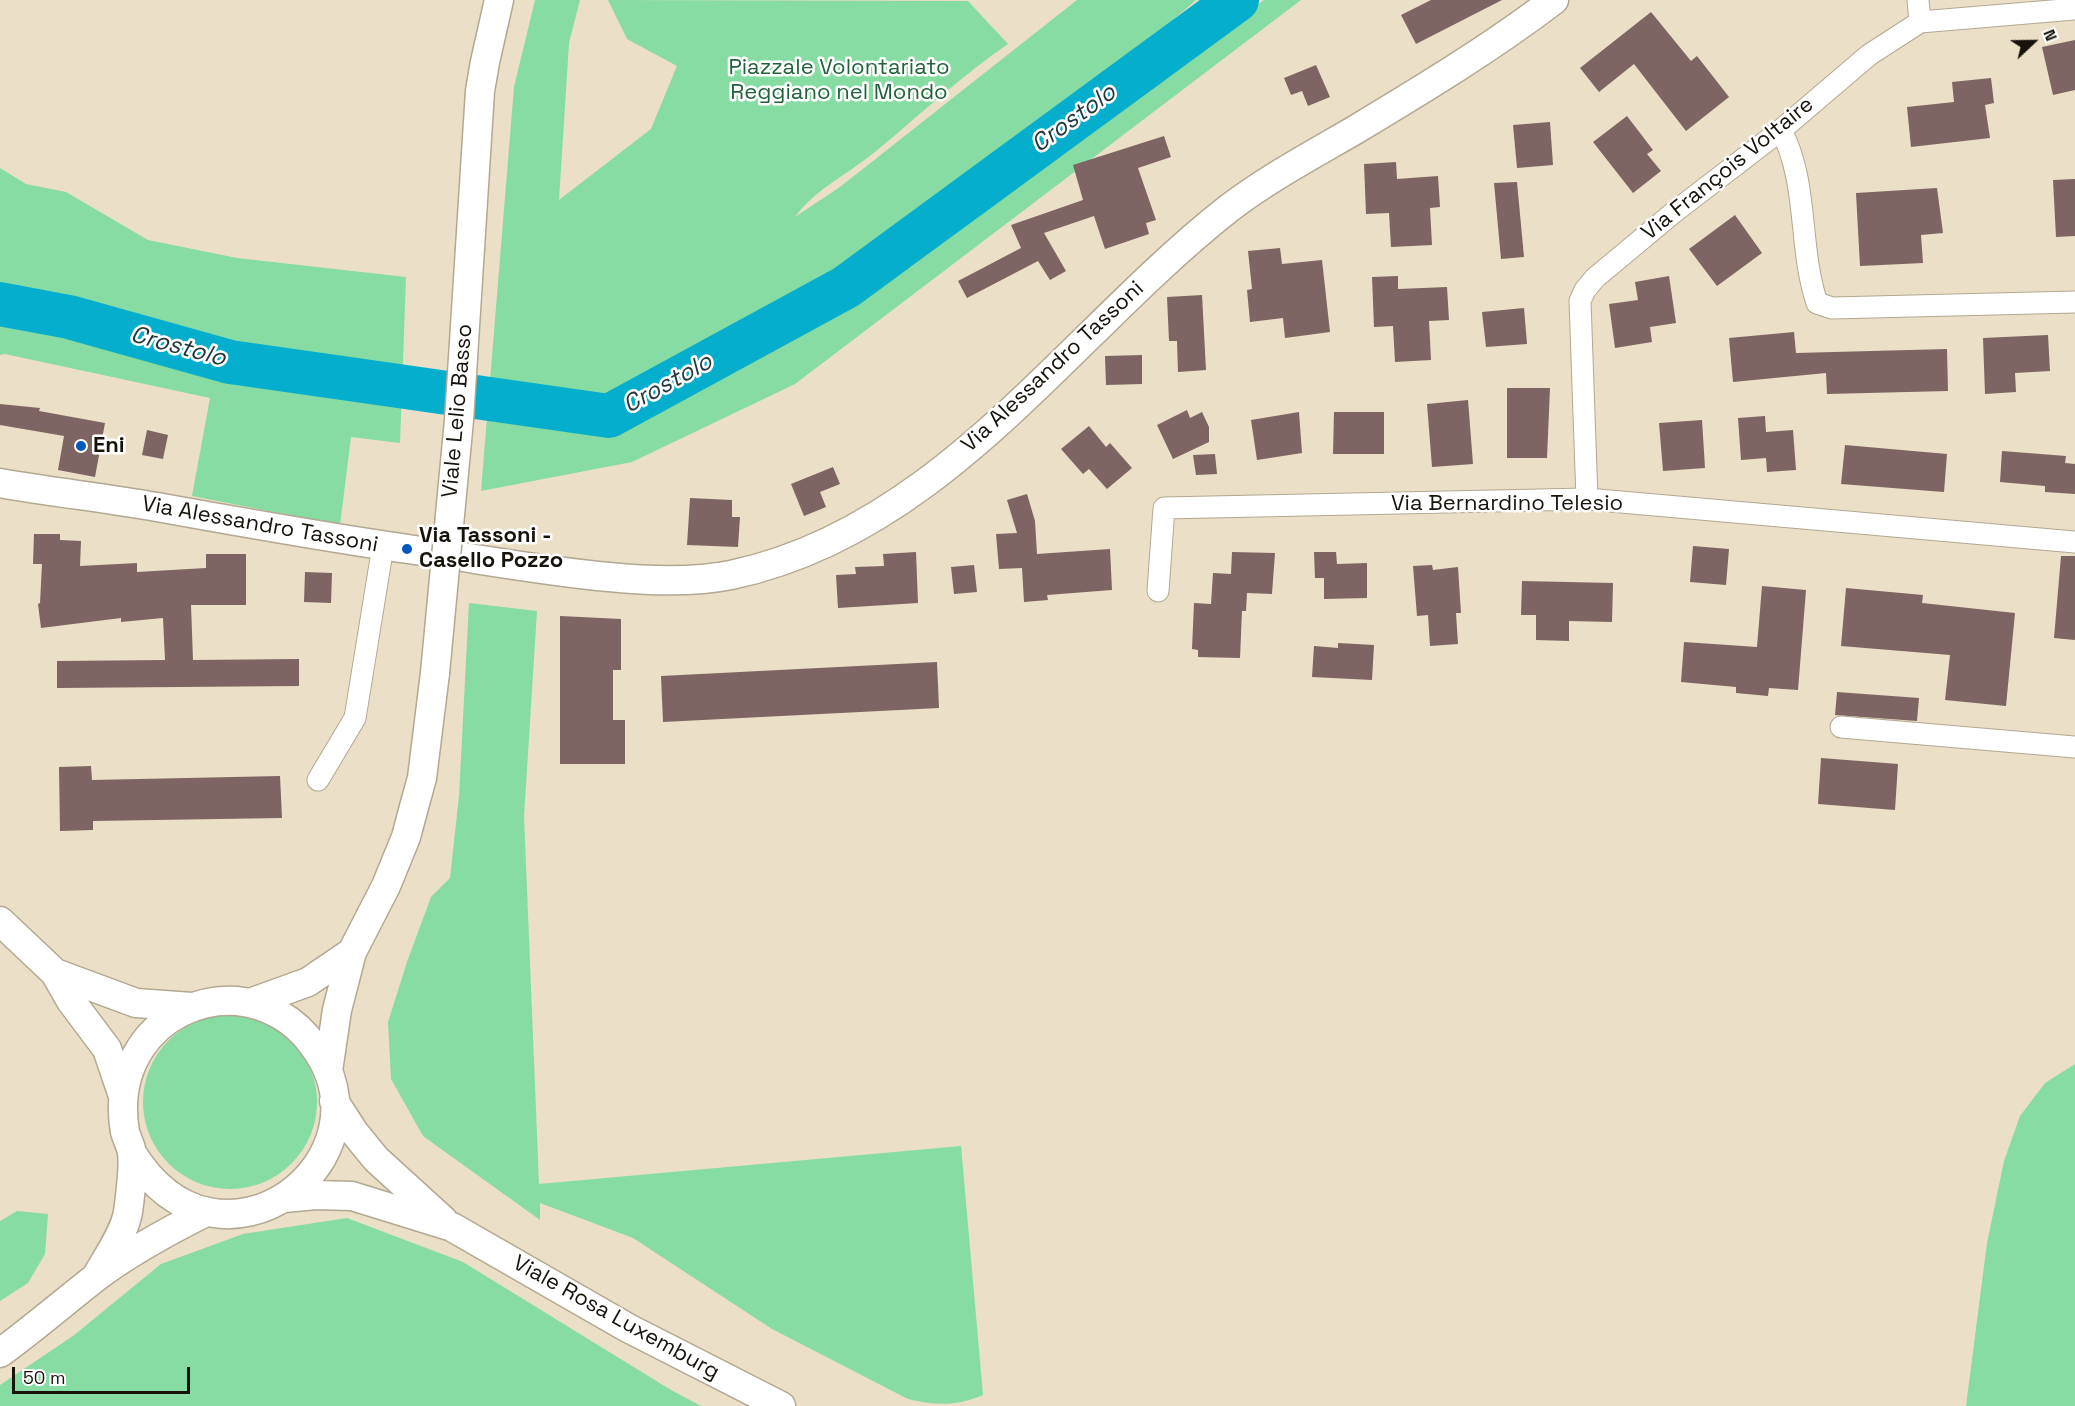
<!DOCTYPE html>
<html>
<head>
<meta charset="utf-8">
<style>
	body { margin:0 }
	#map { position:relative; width:2075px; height:1406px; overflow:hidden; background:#ebdfc7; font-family:"Space Grotesk",sans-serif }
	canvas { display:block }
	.north { position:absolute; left:2003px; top:12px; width:60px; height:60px; -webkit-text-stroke:4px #fff; paint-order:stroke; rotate:68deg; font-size:16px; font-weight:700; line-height:24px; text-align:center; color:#17130b }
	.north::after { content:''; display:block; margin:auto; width:21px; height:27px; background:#17130b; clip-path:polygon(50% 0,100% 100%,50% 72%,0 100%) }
	.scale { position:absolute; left:12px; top:1367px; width:178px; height:27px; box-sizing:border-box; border:3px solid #17130b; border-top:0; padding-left:8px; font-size:18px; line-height:21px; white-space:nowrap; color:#17130b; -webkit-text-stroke:4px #fff; paint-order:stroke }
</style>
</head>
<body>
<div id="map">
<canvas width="2075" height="1406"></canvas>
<div class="north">N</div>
<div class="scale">50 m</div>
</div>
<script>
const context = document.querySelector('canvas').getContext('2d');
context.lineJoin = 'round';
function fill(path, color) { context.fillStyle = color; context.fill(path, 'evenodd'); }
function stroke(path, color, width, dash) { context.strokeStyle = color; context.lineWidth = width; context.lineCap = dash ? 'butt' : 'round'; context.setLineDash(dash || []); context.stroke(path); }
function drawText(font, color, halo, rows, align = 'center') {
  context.font = font + ' "Space Grotesk",sans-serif'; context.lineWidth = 5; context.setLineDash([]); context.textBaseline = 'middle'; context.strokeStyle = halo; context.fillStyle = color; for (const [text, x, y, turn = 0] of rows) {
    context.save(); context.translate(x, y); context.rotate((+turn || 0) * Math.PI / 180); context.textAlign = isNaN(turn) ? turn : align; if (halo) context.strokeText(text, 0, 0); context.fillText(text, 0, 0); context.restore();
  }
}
fill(new Path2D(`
	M535,0H580L569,43L559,200L651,129L677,66L627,39L608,0L968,1L1008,44C961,76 920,115 876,151C850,173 815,189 795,217L840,187L1077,0H1196L1130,57L890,241L911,267L1264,0H1301L795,384L632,462L481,491L514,87Z
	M0,168L26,184L66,192L148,240L237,258L406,277L400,443L351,437L340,525L192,496L210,398L5,354L0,355Z
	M469,603L537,611L524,816L539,1184L961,1146L983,1395C956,1406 937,1406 908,1399L772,1329L633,1238L540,1203V1220L423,1136L391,1079L388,1022L407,962L431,897L450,878L459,796Z
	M143 1102a87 87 0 1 1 174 0a87 87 0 1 1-174 0Z
	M2075,1064V1406H1966L1987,1243L2004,1161L2020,1116L2045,1083Z
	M17,1211L48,1214L45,1254L28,1283L0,1301V1221Z
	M347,1218L463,1262L671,1390L701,1406H0V1385L73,1336L161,1264L243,1234Z`), '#86dca2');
stroke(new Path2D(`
	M0,304L69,317L230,362L609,416L846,287L1237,0`), '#06aece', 44);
fill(new Path2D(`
	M1431,0H1502L1416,44L1401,15Z
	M1651,12L1691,61L1697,56L1729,97L1686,131L1634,64L1599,92L1580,68Z
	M2075,40V90L2053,95L2042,47Z
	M1316,65L1330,97L1308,106L1302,91L1291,95L1284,78Z
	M1991,78L1994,103L1985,105L1990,138L1911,147L1907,107L1954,102L1952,82Z
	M1627,116L1653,150L1647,154L1661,171L1633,193L1593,142Z
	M1550,122L1553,165L1517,168L1513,125Z
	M1164,136L1171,157L1138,168L1156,220L1146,223L1149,234L1105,249L1094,216L1044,233L1066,271L1050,280L1038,261L967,298L958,281L1021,248L1011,225L1083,200L1073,165Z
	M1396,162L1397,179L1438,176L1440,207L1430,208L1432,245L1391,247L1389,213L1366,214L1364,164Z
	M2075,179V236L2056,237L2053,180Z
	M1517,182L1524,257L1501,259L1494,183Z
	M1937,188L1943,233L1921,235L1923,263L1860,266L1856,193Z
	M1735,215L1762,253L1717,286L1689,249Z
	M1280,248L1282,264L1322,260L1330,332L1285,338L1283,318L1250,322L1247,290L1252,289L1248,251Z
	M1398,276V289L1447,287L1449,320L1429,321L1431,360L1395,362L1393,326L1374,327L1372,277Z
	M1669,276L1676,323L1650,327L1652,342L1615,348L1609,304L1638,300L1635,282Z
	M1202,295L1206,370L1178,372L1177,341H1169L1167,297Z
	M1524,308L1527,344L1486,347L1482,312Z
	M1794,332L1796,353L1947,349L1948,391L1827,394L1826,373L1733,382L1729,338Z
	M2048,335L2050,371L2015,373L2016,392L1985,394L1983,338Z
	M1142,355V384L1106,385L1105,356Z
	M1507,388H1550L1547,458H1507Z
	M1468,400L1473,464L1432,467L1427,404Z
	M0,404L40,408L39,411L105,423L95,477L58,470L64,436L0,425Z
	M1187,410L1190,418L1202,412L1209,427V442L1173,459L1157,425Z
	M1299,412L1302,453L1257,460L1251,420Z
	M1334,412H1384V454H1333Z
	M1765,416L1766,432L1793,430L1796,470L1767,472L1766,458L1741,460L1738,418Z
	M1702,420L1705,468L1663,471L1659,423Z
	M1089,426L1106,447L1110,443L1132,468L1107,489L1089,469L1083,474L1061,449Z
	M147,430L168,435L163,459L142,455Z
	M1845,445L1947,454L1944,492L1841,484Z
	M2002,451L2066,456L2065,463L2075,464V494L2045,492V486L2000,482Z
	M1215,454L1217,474L1196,475L1193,455Z
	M833,467L840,484L820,492L826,507L804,516L791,484Z
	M1027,494L1035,521L1037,554L1110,549L1112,590L1047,595L1048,600L1024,602L1022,568L999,569L996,534L1017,533L1007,500Z
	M690,498L732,500V517H740L738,547L687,545Z
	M34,534H60V540L81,541L80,566L137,563V572L206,568V554H246V605H191L193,660L299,659V686L57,688V661L165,660L163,618L121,622V618L41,628L38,604L40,603L42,564H33Z
	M1693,546L1729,549L1726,585L1690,582Z
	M916,552L918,603L838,608L836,575L856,574L855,567L884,566L883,554Z
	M1232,552L1275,553L1272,594L1247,593L1246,611H1242L1240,658L1198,657V650L1192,649L1194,603L1211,604L1213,573L1231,574Z
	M1314,552H1336L1337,564L1367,563V598L1324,599V578H1315Z
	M2061,556H2075V640L2054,638Z
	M974,565L977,592L954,594L951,567Z
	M1432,565L1433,570L1458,567L1461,613H1456L1458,644L1430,646L1428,615L1417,616L1413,566Z
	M305,572L332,573L331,603L304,602Z
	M1522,581L1613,583L1612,622L1569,621V641L1536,640V615H1521Z
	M1762,586L1806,590L1798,690L1769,688L1768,696L1736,693V687L1681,682L1684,642L1757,647Z
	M1846,588L1923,595L1922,603L2015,613L2006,706L1945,700L1950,655L1841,646Z
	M560,616L621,619V670H613V720H625V764H560Z
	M1338,643L1374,645L1372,680L1312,677L1314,646L1338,648Z
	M937,662L939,708L663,722L661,676Z
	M1837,692L1919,698L1917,721L1835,715Z
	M1821,758L1898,764L1895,810L1818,804Z
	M91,766L92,780L280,776L282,818L93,821V830L60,831L59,767Z`), '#7e6462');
const street = new Path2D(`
	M1918,0L1920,22
	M1781,130C1809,184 1798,246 1817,303L1832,308L2075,302
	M1587,499L1580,301L1585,290L1595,278L1673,213L1781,130L1869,55L1920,22L2075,9
	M1158,591L1164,508L1587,499L2075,542
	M1841,727L2075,747
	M318,780L355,718L383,546`);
const secondary = new Path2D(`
	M470,248L480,91L485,62L499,0
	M0,483C52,492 105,498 157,507C240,522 324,537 408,549C475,558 541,571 609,577C649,581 691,583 731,575C941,531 1069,334 1228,209C1267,179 1312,155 1355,130C1423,89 1491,48 1554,0
	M0,921L55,973L71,1001L107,1049L123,1096
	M55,973L136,1003L192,1007
	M250,1003L308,982L352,952
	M328,1071L337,1010L352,952L386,886L406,837L414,807L422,778L435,673
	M334,1101L354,1132L376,1159L443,1220
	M284,1198L316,1195L352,1196L452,1227L628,1328L781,1406
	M96,1277C106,1259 125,1232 128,1212C130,1197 134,1168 132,1153C131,1146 127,1139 125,1132C120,1103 124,1074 140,1049C160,1017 199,998 237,1001C268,1004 295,1020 313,1045C398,1158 220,1296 132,1153
	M0,1353C33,1329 63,1303 95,1278C129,1252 168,1231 206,1212`);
stroke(street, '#b3a891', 23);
stroke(secondary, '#b3a891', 31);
stroke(street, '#fff', 21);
stroke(secondary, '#fff', 28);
const secondaryBridge = new Path2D(`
	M435,673L459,420L470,248`);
stroke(secondaryBridge, '#b3a891', 31, []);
stroke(secondaryBridge, '#fff', 28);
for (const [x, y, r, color] of [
	[81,446,6,"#0057c0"],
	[407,549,6,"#0057c0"]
]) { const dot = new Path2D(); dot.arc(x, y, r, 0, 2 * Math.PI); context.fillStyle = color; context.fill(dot); stroke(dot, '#fff', 2); }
drawText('22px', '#21623b', '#fff', [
	["Piazzale Volontariato",839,68],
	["Reggiano nel Mondo",839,93]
]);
drawText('22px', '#17130b', '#fff', [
	["Via François Voltaire",1728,169,-39],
	["Via Alessandro Tassoni",1053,367,-43],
	["Viale Lelio Basso",458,411,-85],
	["Via Bernardino Telesio",1507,504],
	["Via Alessandro Tassoni",260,525,10],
	["Viale Rosa Luxemburg",616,1318,29]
]);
drawText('bold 22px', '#17130b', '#fff', [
	["Eni",93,446],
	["Via Tassoni -",419,536],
	["Casello Pozzo",419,561]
], 'left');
drawText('italic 24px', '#1f363c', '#fff', [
	["Crostolo",1074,119,-36],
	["Crostolo",178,347,15],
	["Crostolo",668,384,-29]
]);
</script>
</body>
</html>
